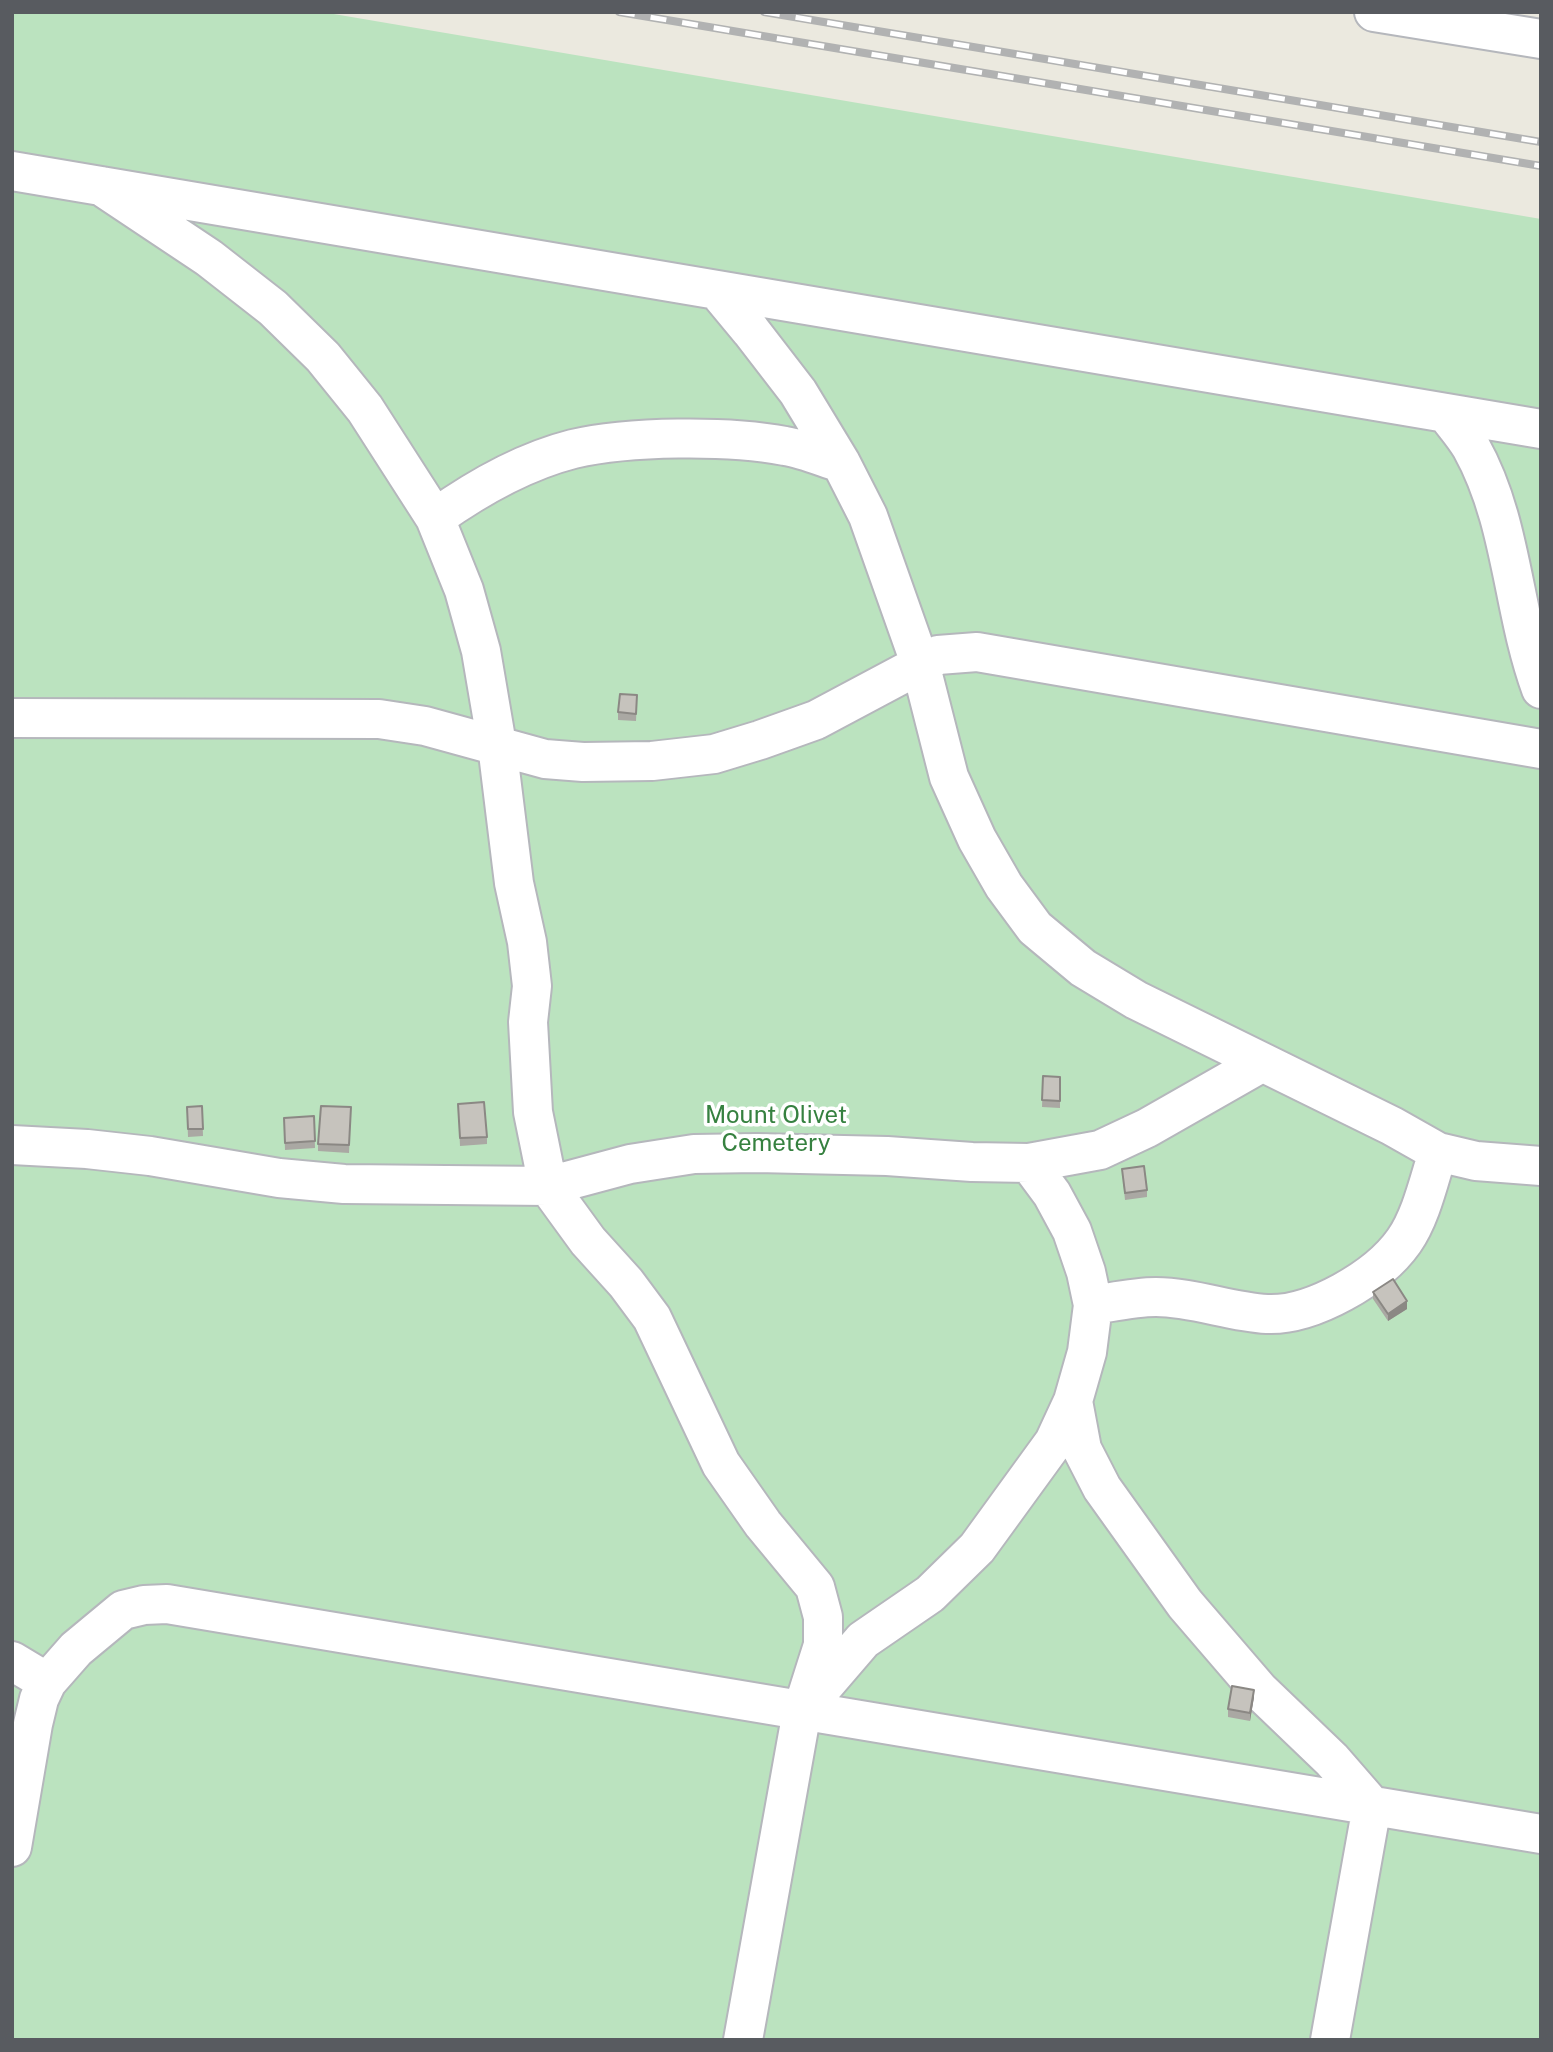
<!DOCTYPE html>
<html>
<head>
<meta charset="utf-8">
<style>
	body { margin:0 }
	#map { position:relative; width:1553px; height:2052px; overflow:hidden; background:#ebe9df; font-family:"Public Sans",sans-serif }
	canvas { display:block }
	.frame { position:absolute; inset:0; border:14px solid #585b60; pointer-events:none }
</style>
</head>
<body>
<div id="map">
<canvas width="1553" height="2052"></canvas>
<div class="frame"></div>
</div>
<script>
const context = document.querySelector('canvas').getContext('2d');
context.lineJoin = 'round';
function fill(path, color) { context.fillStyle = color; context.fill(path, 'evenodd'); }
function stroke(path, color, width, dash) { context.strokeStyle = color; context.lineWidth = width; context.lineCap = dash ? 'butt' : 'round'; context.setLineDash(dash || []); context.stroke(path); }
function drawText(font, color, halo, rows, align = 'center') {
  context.font = font + ' "Public Sans",sans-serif'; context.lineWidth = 7; context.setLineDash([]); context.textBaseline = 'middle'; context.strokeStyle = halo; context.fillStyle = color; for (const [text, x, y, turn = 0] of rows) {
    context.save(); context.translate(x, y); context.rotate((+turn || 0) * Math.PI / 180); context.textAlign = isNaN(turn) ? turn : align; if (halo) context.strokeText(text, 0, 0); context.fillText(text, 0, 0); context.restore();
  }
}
fill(new Path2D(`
	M12,12H322L1541,219V2040H12Z`), '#bbe3bf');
const minor = new Path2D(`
	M1374,12L1541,39
	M12,171L1541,429
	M101,186L209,258L273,308L323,357L365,409L435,518L464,590L481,651L497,745L514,883L527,942L532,986L528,1022L533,1112L548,1186L588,1241L626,1283L652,1318L721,1464L763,1524L815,1587L823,1617V1645L802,1711
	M717,290L751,331L798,392L841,463L868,516L920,663L949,777L977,839L1004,886L1035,928L1083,968L1136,1000L1392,1126L1438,1152L1476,1161L1541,1166
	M1446,413C1454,424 1464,435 1471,447C1513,522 1512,610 1541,689
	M435,518C477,488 522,462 573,449C628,436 728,435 785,446C804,449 822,457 841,463
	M12,718L379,719L425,726L545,759L583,762L652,761L714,754L760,740L816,720L938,655L977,652L1541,749
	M12,1145L87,1149L150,1156L279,1178L344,1184L548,1186L630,1164L694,1154L757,1153L887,1156L972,1162L1029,1163L1100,1150L1147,1128L1261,1063
	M1093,1305C1113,1302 1135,1297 1156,1297C1193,1297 1230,1312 1267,1314C1312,1316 1378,1278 1404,1241C1421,1217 1429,1180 1438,1152
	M1073,1401L1082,1449L1102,1488L1185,1604L1259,1690L1332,1760L1372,1806L1330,2040
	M12,1661L47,1682
	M12,1847L33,1724L39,1699L47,1682L76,1649L123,1610L144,1605L167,1604L1541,1834
	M743,2040L802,1711L863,1640L930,1594L977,1548L1054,1442L1073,1401L1087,1352L1093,1305L1086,1272L1072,1231L1052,1194L1029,1163`);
stroke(minor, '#b5b7bc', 42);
stroke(minor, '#fff', 38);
const rail = new Path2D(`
	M619,12L1541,166
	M764,12L1541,142`);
stroke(rail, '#b1b2b2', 8);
stroke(rail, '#fff', 5, [16]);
fill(new Path2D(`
	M637,695L636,721L618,720V712Z
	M1043,1076L1060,1077V1108L1042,1107Z
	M458,1104L487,1137V1144L460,1146Z
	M202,1106L203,1136L188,1137L187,1107Z
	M351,1107L349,1153L318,1151V1144Z
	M314,1116L315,1148L285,1150L284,1118Z
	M1122,1169L1147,1190V1197L1125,1200Z
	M1373,1292L1407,1309L1388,1321L1373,1299Z
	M1254,1697L1250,1721L1228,1717V1709Z`), '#aaa8a3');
fill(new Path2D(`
	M1407,1301V1309L1388,1321V1314Z
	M1254,1690V1697L1250,1721V1713Z`), '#8b8884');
const building = new Path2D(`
	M620,694L637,695L636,714L618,712Z
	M1043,1076L1060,1077V1101L1042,1100Z
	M484,1102L487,1137L460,1138L458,1104Z
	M202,1106L203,1129H188L187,1107Z
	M321,1106L351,1107L349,1145L318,1144Z
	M314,1116L315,1141L285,1143L284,1118Z
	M1144,1166L1147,1190L1125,1193L1122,1169Z
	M1393,1279L1407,1301L1388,1314L1373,1292Z
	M1232,1686L1254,1690L1250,1713L1228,1709Z`);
fill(building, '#c6c3bd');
stroke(building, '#8b8884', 2);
drawText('24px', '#368140', '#fff', [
	["Mount Olivet",776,1116],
	["Cemetery",776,1144]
]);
</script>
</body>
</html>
